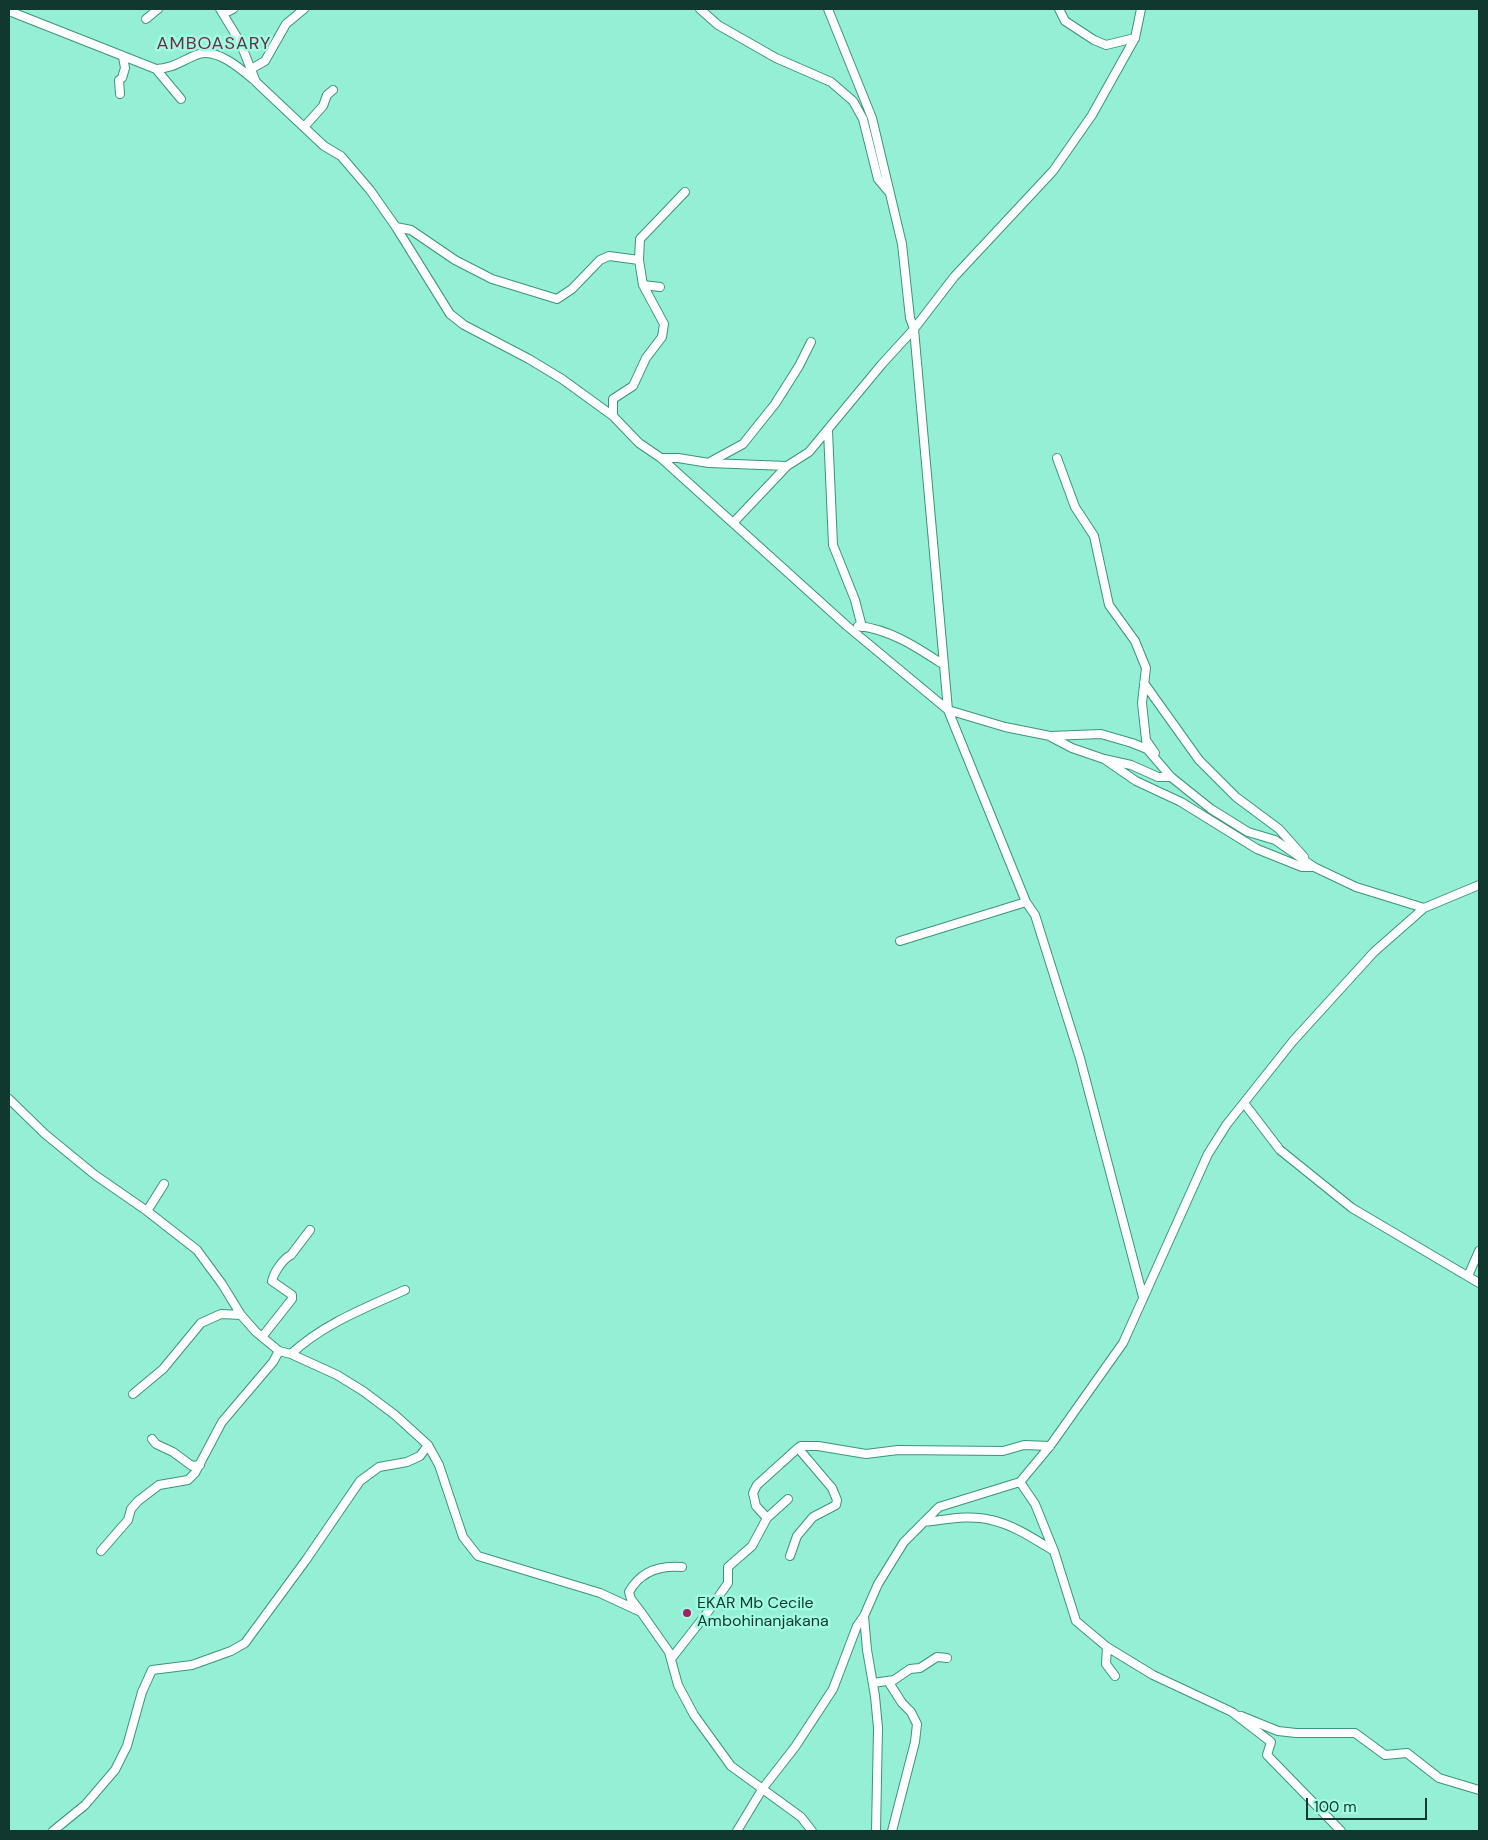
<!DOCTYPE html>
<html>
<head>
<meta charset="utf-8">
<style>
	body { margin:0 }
	#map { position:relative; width:1488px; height:1840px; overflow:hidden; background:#95efd5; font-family:"DM Sans",sans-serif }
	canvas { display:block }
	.frame { position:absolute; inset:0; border:10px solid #11382e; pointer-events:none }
	.scale { position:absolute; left:1306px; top:1798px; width:121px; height:22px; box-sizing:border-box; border:2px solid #11382e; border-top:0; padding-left:6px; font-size:15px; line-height:18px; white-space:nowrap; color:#11382e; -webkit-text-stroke:4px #a2fce2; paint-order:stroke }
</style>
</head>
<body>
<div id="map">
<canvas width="1488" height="1840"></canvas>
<div class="frame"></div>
<div class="scale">100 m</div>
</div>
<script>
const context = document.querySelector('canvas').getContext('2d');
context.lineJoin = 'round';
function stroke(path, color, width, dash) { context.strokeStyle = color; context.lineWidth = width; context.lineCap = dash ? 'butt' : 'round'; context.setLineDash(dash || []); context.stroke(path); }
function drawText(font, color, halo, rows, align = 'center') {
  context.font = font + ' "DM Sans",sans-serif'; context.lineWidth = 5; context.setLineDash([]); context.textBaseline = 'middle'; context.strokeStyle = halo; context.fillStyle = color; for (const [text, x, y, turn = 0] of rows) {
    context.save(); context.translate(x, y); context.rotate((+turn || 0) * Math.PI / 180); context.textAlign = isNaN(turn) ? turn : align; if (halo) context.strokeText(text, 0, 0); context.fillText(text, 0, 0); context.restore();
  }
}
const minor = new Path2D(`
	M220,9L240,42L256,82L324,146L341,156L370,190L396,227L450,314L464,325L529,359L562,379L613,416L639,443L661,458L847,626L948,710L1026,902L1035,915L1080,1058L1143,1297
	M700,9L718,25L776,58L831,82L853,101L863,119L878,179L888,191
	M828,9L872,118L902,244L910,318L914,329L948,710L1005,727L1050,736L1101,734L1132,743L1147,749L1171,777L1211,809L1248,832L1275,840L1314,867L1356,887L1424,908
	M1059,9L1065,21L1094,40L1106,45L1135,38
	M9,11L156,69C173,69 184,59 199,54C217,48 241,69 254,80
	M223,14L233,9
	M146,19L158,9
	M156,69L181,99
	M251,69L265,61L286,24L304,9
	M120,94L119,80L122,78L125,68L123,57
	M304,127L323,106L327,95L333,90
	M396,227L411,230L455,260L492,279L557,299L572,289L600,260L609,256L639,260
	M660,287L643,285L639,260L640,239L685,192
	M613,416V399L633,386L646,358L662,337L664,324L643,285
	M828,431L833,545L855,600L862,627
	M661,458H678L709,463L787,466L809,452L882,364L914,329L954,277L1053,171L1092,115L1135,38L1141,9
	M1057,458L1075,507L1094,536L1109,605L1135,641L1146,668L1142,703L1146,740L1155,753
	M710,462L743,444L775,404L799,366L811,342
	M733,523L787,466
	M858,626C890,629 918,648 944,665
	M1144,683L1199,760L1236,797L1279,829L1304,857
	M1051,737L1072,748L1104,759L1131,765L1158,777H1171
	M1104,759L1136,781L1181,802L1257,849L1302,867H1314
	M900,941L1026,902
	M9,1099L45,1134L95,1175L147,1211L197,1250L222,1284L241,1315L256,1332L279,1351L291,1354L337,1375L363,1391L395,1415L428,1445L439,1465L463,1537L478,1556L600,1593L641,1612L669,1652L678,1685L694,1715L731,1766L801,1817L812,1831
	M1244,1103L1280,1150L1352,1208L1479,1283
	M147,1211L164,1184
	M1468,1276L1479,1251
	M262,1337L292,1299V1295L272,1281C274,1272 283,1259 291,1255L310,1230
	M291,1354C323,1324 365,1308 405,1290
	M133,1394L163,1369L201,1323L221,1314L241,1315
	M152,1439L156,1444L173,1452L192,1466L200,1465
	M1020,1482L1035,1504L1054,1551
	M767,1518L756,1506L753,1493L757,1485L798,1448
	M924,1522C945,1520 969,1514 991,1520C1014,1525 1034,1539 1054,1551L1076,1621L1107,1647L1153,1675L1232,1712L1271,1742L1267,1755L1341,1831
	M101,1551L128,1520L131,1509L138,1501L159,1485L188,1480L195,1473L222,1422L273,1362L279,1351
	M790,1556L797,1536L813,1517L836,1505L837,1500L832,1488L798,1448L801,1446H818L866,1454L898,1450L1003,1451L1024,1445L1050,1446
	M640,1611L631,1599L629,1592C640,1572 659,1565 682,1567
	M864,1616L867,1650L875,1696L878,1728L876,1831
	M1107,1647L1106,1664L1115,1676
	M671,1659L707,1613L728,1583V1567L752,1546L767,1518L788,1499
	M888,1681L902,1703L911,1712L917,1724L915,1742L892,1831
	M873,1683L894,1680L910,1669L920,1668L937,1657L947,1658
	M1241,1716L1278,1731L1296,1733H1355L1385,1755L1407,1753L1439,1778L1479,1790
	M53,1831L85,1805L115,1770L127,1746L142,1692L152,1670L192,1665L231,1651L245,1643L306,1560L360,1481L379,1467L407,1462L420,1456L428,1445
	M737,1831L763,1788L795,1747L833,1689L857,1626L864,1616L878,1584L904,1542L939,1507L1020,1482L1050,1446L1123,1343L1208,1154L1227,1124L1293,1041L1374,952L1424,908L1479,885`);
stroke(minor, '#39957e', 10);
stroke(minor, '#fff', 8);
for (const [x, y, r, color] of [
	[687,1613,5,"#a61e67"]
]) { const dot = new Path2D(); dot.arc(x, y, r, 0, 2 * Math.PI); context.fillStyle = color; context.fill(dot); stroke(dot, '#a2fce2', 2); }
drawText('16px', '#11382e', '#a2fce2', [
	["EKAR Mb Cecile",697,1604],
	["Ambohinanjakana",697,1622]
], 'left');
context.letterSpacing = '1px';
drawText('18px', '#6c2a49', '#a2fce2', [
	["AMBOASARY",214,44]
]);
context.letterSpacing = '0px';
</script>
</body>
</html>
